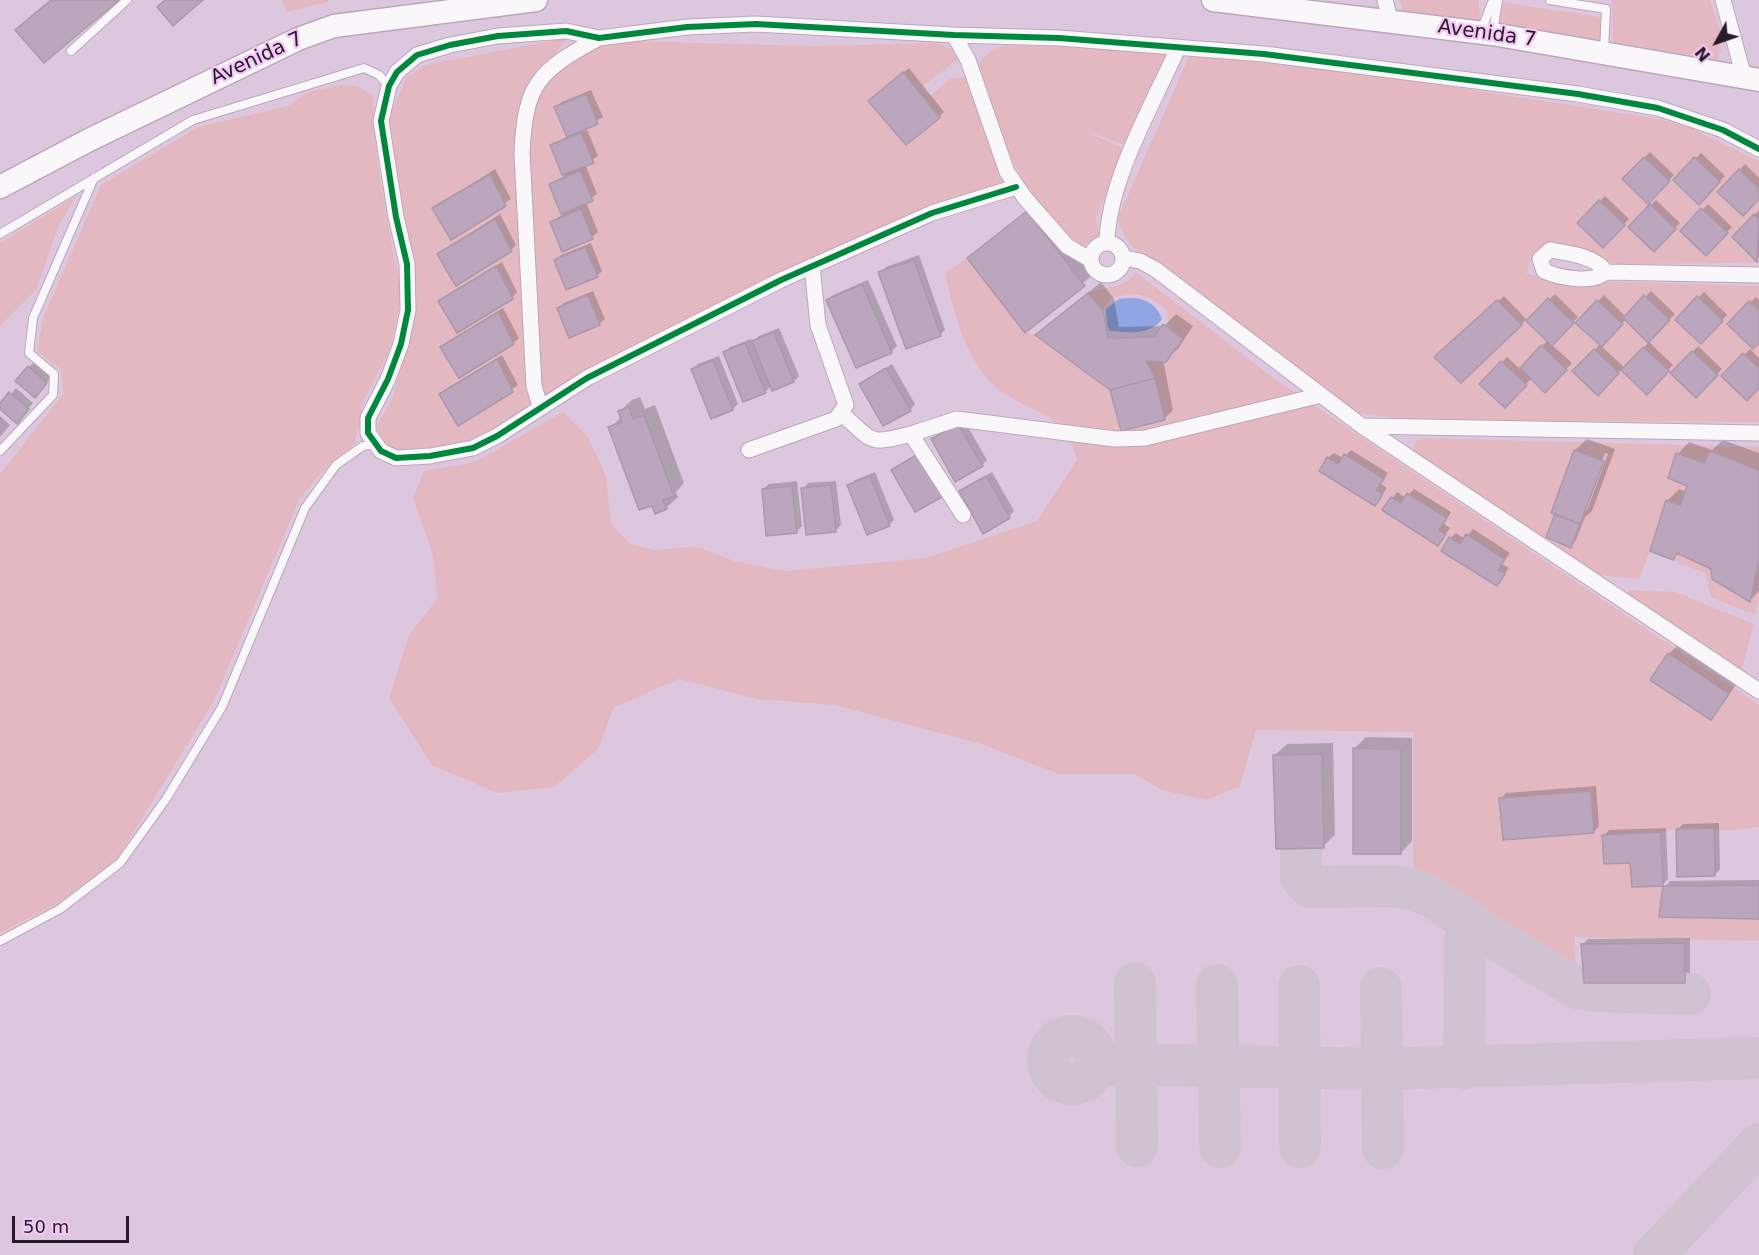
<!DOCTYPE html>
<html>
<head>
<meta charset="utf-8">
<style>
	body { margin:0 }
	#map { position:relative; width:1759px; height:1255px; overflow:hidden; background:#ddc7de; font-family:"DejaVu Sans",sans-serif }
	canvas { display:block }
	.north { position:absolute; left:1687px; top:12px; width:60px; height:60px; -webkit-text-stroke:4px #f2caf5; paint-order:stroke; rotate:230deg; font-size:16px; font-weight:700; line-height:24px; text-align:center; color:#281a2a }
	.north::after { content:''; display:block; margin:auto; width:21px; height:27px; background:#281a2a; clip-path:polygon(50% 0,100% 100%,50% 72%,0 100%) }
	.scale { position:absolute; left:12px; top:1216px; width:117px; height:27px; box-sizing:border-box; border:3px solid #281a2a; border-top:0; padding-left:8px; font-size:18px; line-height:21px; white-space:nowrap; color:#281a2a; -webkit-text-stroke:4px #f2caf5; paint-order:stroke }
</style>
</head>
<body>
<div id="map">
<canvas width="1759" height="1255"></canvas>
<div class="north">N</div>
<div class="scale">50 m</div>
</div>
<script>
const context = document.querySelector('canvas').getContext('2d');
context.lineJoin = 'round';
function fill(path, color) { context.fillStyle = color; context.fill(path, 'evenodd'); }
function stroke(path, color, width, dash) { context.strokeStyle = color; context.lineWidth = width; context.lineCap = dash ? 'butt' : 'round'; context.setLineDash(dash || []); context.stroke(path); }
function drawText(font, color, halo, rows, align = 'center') {
  context.font = font + ' "DejaVu Sans",sans-serif'; context.lineWidth = 4.5; context.setLineDash([]); context.textBaseline = 'middle'; context.strokeStyle = halo; context.fillStyle = color; for (const [text, x, y, turn = 0] of rows) {
    context.save(); context.translate(x, y); context.rotate((+turn || 0) * Math.PI / 180); context.textAlign = isNaN(turn) ? turn : align; if (halo) context.strokeText(text, 0, 0); context.fillText(text, 0, 0); context.restore();
  }
}
fill(new Path2D(`
	M282,0H328V2L286,12Z
	M1400,0H1479L1480,22L1403,11Z
	M1612,0H1710L1720,30L1719,60L1613,42Z
	M1501,2L1600,17V41L1499,26Z
	M568,38L527,91V372L531,406L473,443L402,453L386,446L379,436L378,424L392,399L414,324L412,260L387,123L406,78L425,65Z
	M629,41L816,46L937,43L956,51L960,58L922,87L930,96L950,79L969,76L1008,185L920,211L544,398L539,384L526,155L537,93L549,78L598,46Z
	M1003,45L1168,50L1127,146L1083,130L1125,149L1096,218L1099,236L1082,247C1040,233 980,104 979,62L990,52Z
	M1190,54L1401,79L1660,119L1691,128L1759,161V263L1618,264L1547,244L1529,263L1527,274L1565,280L1759,286V422L1417,420L1356,413L1138,252L1127,240L1117,220Z
	M339,85L357,86L373,95L377,159L394,258L403,287L390,350L363,402L355,444L329,464L299,500L214,701L117,859L60,902L0,933V474L64,393L61,370L37,351L43,318L101,185L198,127L288,106L308,92Z
	M76,196L59,225L36,290L0,326V243Z
	M967,258L1025,332L1035,335L1110,390L1121,431L1165,420L1155,378L1146,361L1166,362L1183,339L1169,329L1167,310C1145,293 1138,292 1111,298L1103,310L1088,293C1112,284 1115,292 1137,273L1272,377L1759,705V827L1736,830L1676,829L1661,832L1602,835L1604,864L1630,863L1632,887L1663,886L1660,917L1759,919V941L1575,937L1576,982L1437,894L1413,884V732L1256,730L1240,786L1206,800L1162,790L1135,774H1059L981,744L835,705L758,699L679,679L613,708L599,748L554,787L497,793L432,765L389,698L409,635L438,598L432,552L413,498L424,471L475,462L563,412L588,437L606,476L611,524L630,544L655,550L696,546L734,561L785,571L926,558L1037,521L1077,460C1067,412 1031,414 998,389C968,366 952,309 945,273ZM1591,791L1594,833L1503,840L1499,798Z
	M1423,438L1759,447V594L1755,615L1711,597L1705,573L1650,551L1639,579L1596,575L1415,454L1413,448L1416,441Z
	M1629,590L1676,592L1754,624L1741,672L1626,596Z`), '#e4b8c0');
fill(new Path2D(`
	M1119,299C1138,296 1155,300 1162,319C1150,336 1129,332 1110,331L1107,326L1106,309Z`), '#91a5e2');
fill(new Path2D(`
	M909,68L944,112L939,117L876,95Z
	M591,90L603,117L586,127L598,156L585,164L597,194L586,202L598,232L592,237L563,250L551,222L563,214L551,184L564,176L551,146L568,136L556,107L562,102Z
	M1650,152L1674,175L1648,202L1624,179Z
	M1701,153L1725,176L1699,203L1675,180Z
	M1745,164L1759,178V198L1719,192Z
	M495,169L511,199L451,238L434,209Z
	M1605,196L1629,219L1603,246L1579,223Z
	M1656,200L1680,223L1654,250L1630,227Z
	M1039,201L1095,273L1025,330L969,258Z
	M1708,204L1732,227L1705,254L1682,231Z
	M1759,210V258L1757,259L1734,237Z
	M500,214L516,245L511,250L439,254Z
	M591,243L602,271L597,276L556,261L561,255Z
	M919,255L945,330L940,335L880,272L886,267Z
	M502,262L517,292L512,298L440,301Z
	M868,280L897,346L891,352L828,300L833,295Z
	M1101,282L1114,299L1119,327L1164,326L1176,314L1193,326L1178,349L1163,360L1173,410L1165,418L1112,389L1037,334Z
	M593,291L605,319L599,324L558,309L564,303Z
	M1651,291L1675,314L1648,341L1626,319L1601,346L1625,368L1649,342L1673,365L1647,392L1622,369L1598,394L1574,371L1600,344L1578,323L1604,295L1626,317Z
	M1704,292L1727,315L1701,342L1677,319Z
	M1555,294L1578,317L1551,344L1572,363L1545,391L1532,378L1505,406L1481,384L1507,357L1520,369L1548,340L1527,319L1461,381L1442,352L1504,296L1528,321Z
	M1756,297L1759,300V341L1729,324Z
	M503,308L519,338L513,343L442,347Z
	M779,328L799,376L794,381L771,386L765,392L725,352L730,347L751,339L752,342L759,336Z
	M1698,346L1722,369L1696,396L1672,373Z
	M1750,349L1759,358V386L1724,376Z
	M502,355L518,385L458,424L441,394Z
	M719,356L738,404L733,409L693,369L698,364Z
	M34,362L52,377L40,390L29,367Z
	M892,364L915,404L910,410L861,384Z
	M16,388L33,403L22,416L0,408Z
	M640,397L645,409L655,405L684,483L676,492L678,497L666,508L610,428L622,416L620,411L632,400Z
	M0,416L10,425L0,437Z
	M964,420L987,460L982,465L933,439Z
	M1587,439L1615,449L1592,511L1585,517L1576,540L1571,546L1557,513L1553,512L1575,450ZM1605,453L1608,454L1587,510H1584Z
	M1723,440L1759,453V591L1750,600L1713,568L1679,552L1672,558L1667,501L1679,489L1687,492L1689,486L1678,454L1689,442L1712,450Z
	M924,450L947,490L941,496L893,470Z
	M1351,450L1388,473L1381,484L1387,488L1375,504L1328,458L1334,453L1343,458Z
	M875,472L894,520L889,525L849,486L855,480Z
	M992,472L1014,511L1009,517L961,491Z
	M797,481L802,526L796,532L763,489L769,484Z
	M836,481L841,525L835,531L803,489L808,483Z
	M1414,489L1451,512L1444,524L1450,528L1438,544L1384,510L1397,492L1406,498Z
	M1473,529L1510,553L1502,564L1509,568L1497,584L1450,538L1456,533L1465,539Z
	M1677,646L1736,685L1711,719L1669,654Z
	M1366,737L1412,738V841L1401,853L1354,749Z
	M1333,743L1335,835L1323,846L1275,755L1287,744Z
	M1596,786L1599,826L1594,832L1501,798L1506,793Z
	M1719,823L1720,869L1715,875L1678,829L1683,824Z
	M1666,828L1668,879L1663,884L1632,862L1604,836L1609,830Z
	M1759,880V916L1665,887L1670,881Z
	M1690,938V976L1684,981L1583,944L1588,939Z`), '#0003');
stroke(new Path2D(`
	M1301,848V877L1310,887L1392,886L1412,889L1434,898L1485,933L1577,988L1592,991L1690,994
	M1135,983L1137,1146
	M1217,985L1220,1147
	M1299,986L1300,1147
	M1381,988L1383,1148
	M1048 1060a24 24 0 1 1 48 0a24 24 0 1 1-48 0Z
	M1096,1057L1107,1064L1380,1069L1759,1058
	M1464,1068L1465,940
	M1654,1255L1759,1144`), '#d0c2d0', 42);
const building = new Path2D(`
	M51,0H119L44,63L15,30Z
	M165,0H203L173,26L157,7Z
	M903,72L940,118L906,145L868,101Z
	M586,94L598,124L567,137L554,107Z
	M581,133L594,163L562,175L550,145Z
	M1644,157L1670,181L1648,204L1622,179Z
	M1694,157L1720,182L1699,205L1673,180Z
	M1739,169L1759,188V199L1743,216L1717,192Z
	M580,171L593,201L561,214L549,184Z
	M490,174L506,206L451,240L432,208Z
	M1599,200L1625,225L1603,248L1577,223Z
	M1650,204L1676,229L1654,252L1628,227Z
	M1701,208L1728,233L1706,256L1680,231Z
	M581,209L593,239L562,252L550,222Z
	M1027,211L1085,286L1025,333L967,258Z
	M1754,214L1759,219L1757,262L1732,237Z
	M495,219L512,251L456,286L437,254Z
	M585,247L598,277L566,290L554,260Z
	M914,260L941,336L906,349L878,272Z
	M496,266L513,299L457,333L438,301Z
	M862,284L892,353L856,368L826,300Z
	M1088,293L1103,310L1108,338L1154,337L1163,324L1183,339L1166,362L1146,361L1155,378L1110,390L1035,335Z
	M588,295L600,325L569,338L557,308Z
	M1644,295L1670,320L1648,343L1623,318Z
	M1697,296L1723,321L1701,344L1675,320Z
	M1548,298L1574,323L1552,346L1526,321Z
	M1497,300L1522,325L1461,383L1434,357Z
	M1597,300L1623,324L1602,347L1575,323Z
	M1749,301L1759,311V343L1753,349L1727,324Z
	M498,312L514,344L459,378L440,347Z
	M774,332L794,382L772,391L752,341Z
	M745,343L766,393L743,402L723,352Z
	M1541,345L1567,370L1545,393L1520,368Z
	M1643,347L1669,371L1647,395L1621,370Z
	M1594,349L1619,373L1598,396L1572,371Z
	M1692,351L1718,375L1696,398L1670,373Z
	M1743,353L1759,368V388L1747,401L1721,376Z
	M497,359L513,392L458,426L439,394Z
	M713,360L733,410L711,419L691,369Z
	M1501,361L1527,385L1505,408L1479,384Z
	M28,366L47,383L35,398L15,381Z
	M886,368L911,411L883,426L859,384Z
	M1155,378L1165,420L1121,431L1110,390Z
	M9,392L29,409L17,424L0,409V403Z
	M629,407L633,419L644,415L674,496L663,500L667,509L655,514L652,506L639,510L608,427L622,422L618,411Z
	M958,424L983,466L955,482L931,439Z
	M1574,450L1604,461L1580,524L1551,513Z
	M1710,451L1759,470V561L1750,602L1712,579L1711,569L1677,553L1673,560L1650,551L1666,500L1680,505L1687,486L1668,478L1676,453L1704,463Z
	M918,454L942,497L915,512L891,470Z
	M1344,454L1384,479L1376,490L1383,494L1375,506L1319,471L1327,457L1338,464Z
	M870,476L890,526L867,535L847,485Z
	M986,476L1010,518L983,534L959,491Z
	M831,485L836,532L806,535L801,488Z
	M792,486L797,533L766,536L762,489Z
	M1407,493L1447,518L1439,530L1446,534L1438,546L1382,510L1391,497L1401,503Z
	M1555,514L1580,524L1571,548L1546,537Z
	M1466,534L1505,559L1498,570L1505,574L1497,586L1441,551L1449,537L1460,544Z
	M1668,653L1729,694L1711,720L1650,680Z
	M1353,748L1401,749V854H1353Z
	M1322,754L1324,848L1276,849L1273,755Z
	M1591,791L1594,833L1503,840L1499,798Z
	M1714,828L1715,876L1677,877L1676,829Z
	M1661,832L1663,886L1632,887L1630,863L1604,864L1602,835Z
	M1759,885V919L1659,917L1663,886Z
	M1685,943V983H1584L1581,944Z`);
fill(building, '#bca6be');
stroke(building, '#a999aa', 1.5);
const service = new Path2D(`
	M1550,0L1606,9L1604,51
	M1481,31L1493,0
	M1493,32L1498,0
	M71,51L127,0
	M0,234L193,120L364,68L379,75L389,86
	M0,451L53,395L54,374L29,353L33,318L94,178
	M0,941L60,909L120,863L166,799L222,707L305,508L336,465L363,446L374,444`);
const minor = new Path2D(`
	M1385,0L1390,20
	M1723,0L1744,77
	M954,35L968,60L1007,172L1025,198L1067,246L1091,260
	M1016,187L932,213L781,280L587,378L497,436L473,448L430,456L396,458L381,451L368,433V418L388,379L401,344L408,310L407,264L396,217L381,121L389,86L397,72L417,55L450,45L498,36L566,31L599,38L687,27L756,24L954,35L1059,38L1264,54L1578,94L1658,108L1723,130L1759,149
	M1107,242C1108,181 1153,104 1178,48
	M1091 259a16 16 0 1 1 32 0a16 16 0 1 1-32 0Z
	M1124,258L1140,261L1155,269L1362,426L1759,691
	M1606,272C1596,256 1568,253 1550,250L1540,259L1544,271C1560,278 1593,284 1606,272L1759,275
	M540,406L534,386L522,153C525,84 538,71 599,38
	M842,414C875,443 868,445 911,434L963,515
	M1363,426L1759,433
	M911,434L957,419L1115,439L1145,438L1321,395
	M749,450L836,419L846,405L818,325L812,266`);
const primary = new Path2D(`
	M1213,0L1492,34L1759,80
	M0,187L89,140L298,39L334,26L536,0`);
stroke(service, '#b9a8ba', 10);
stroke(minor, '#b9a8ba', 17);
stroke(primary, '#b9a8ba', 25);
stroke(service, '#faf7fa', 8);
stroke(minor, '#faf7fa', 15);
stroke(primary, '#faf7fa', 22);
stroke(new Path2D(`
	M1016,187L932,213L781,280L587,378L497,436L473,448L430,456L396,458L381,451L368,433V418L388,379L401,344L408,310L407,264L396,217L381,121L389,86L397,72L417,55L450,45L498,36L566,31L599,38L687,27L756,24L954,35L1059,38L1264,54L1578,94L1658,108L1723,130L1759,149`), '#00873e', 6);
drawText('20px', '#281a2a', '#f2caf5', [
	["Avenida 7",1487,34,8],
	["Avenida 7",257,59,-25]
]);
</script>
</body>
</html>
